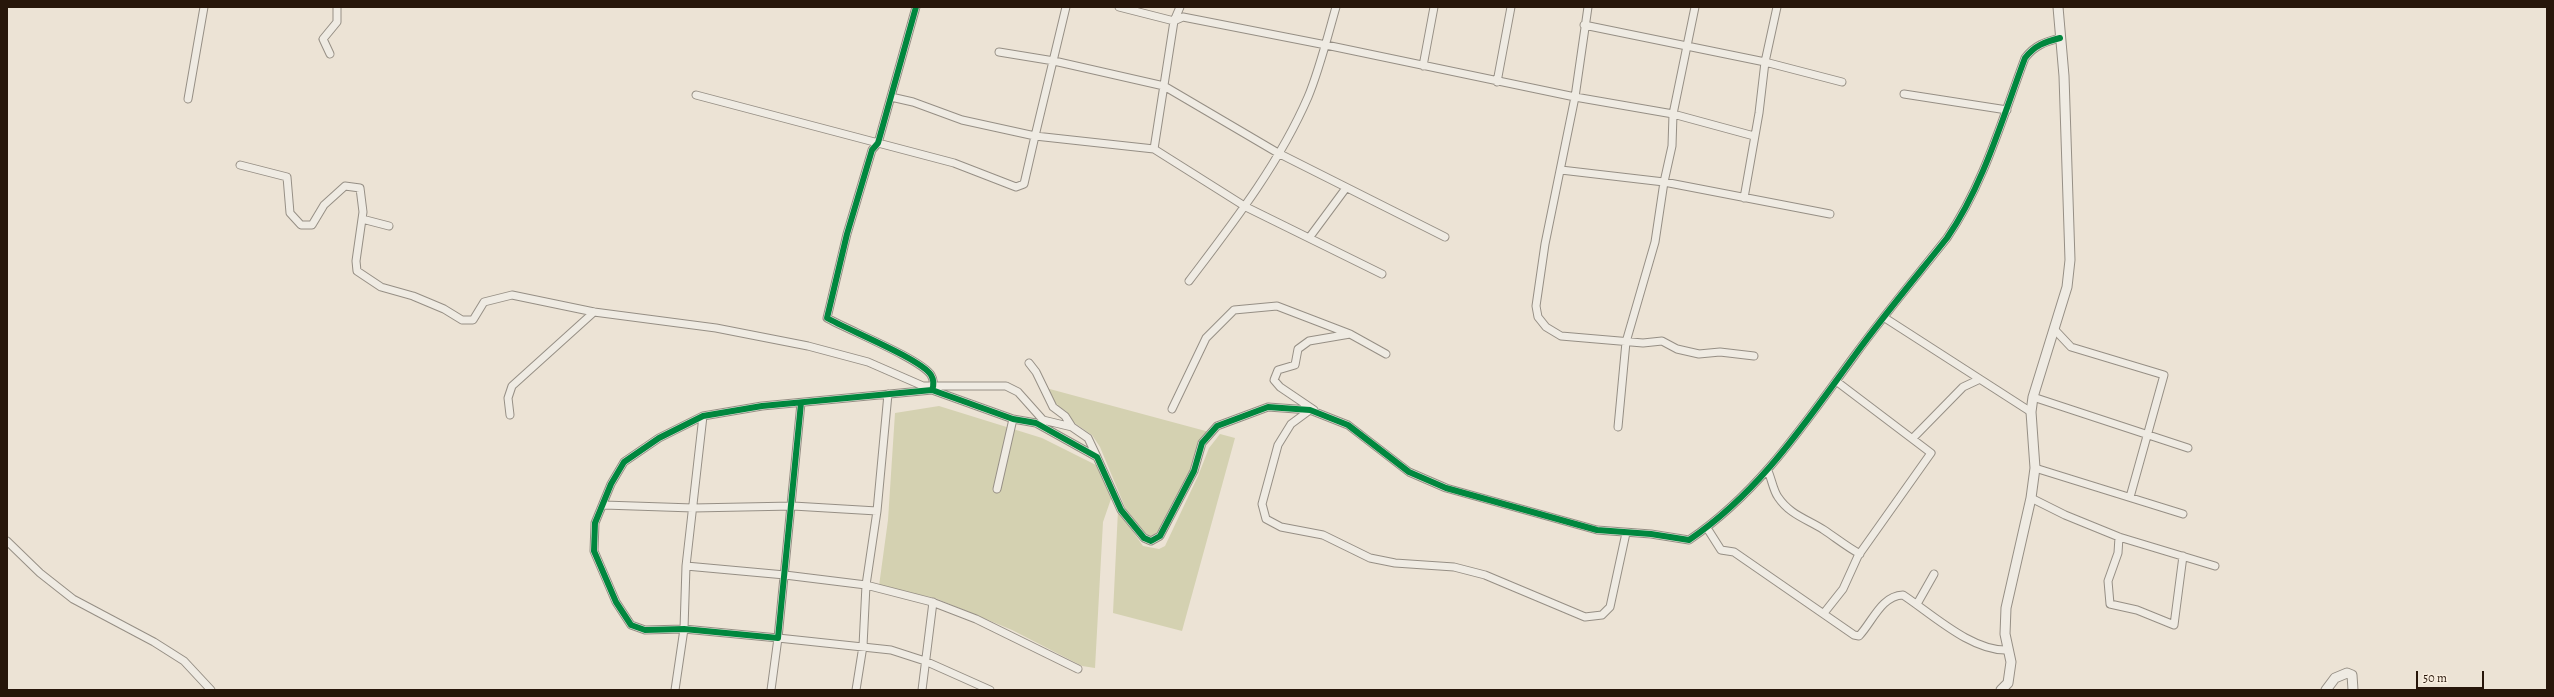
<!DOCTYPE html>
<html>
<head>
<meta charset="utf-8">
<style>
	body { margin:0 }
	#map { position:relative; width:2554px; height:697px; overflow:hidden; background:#ece3d5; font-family:Alegreya,serif }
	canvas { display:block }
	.frame { position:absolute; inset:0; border:8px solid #27160a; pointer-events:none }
	.scale { position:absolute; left:2416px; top:671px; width:68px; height:18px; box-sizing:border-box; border:2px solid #27160a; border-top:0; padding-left:5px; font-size:12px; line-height:14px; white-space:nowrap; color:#27160a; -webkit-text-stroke:3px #f8edde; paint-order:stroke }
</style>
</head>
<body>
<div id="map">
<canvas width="2554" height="697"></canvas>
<div class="frame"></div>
<div class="scale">50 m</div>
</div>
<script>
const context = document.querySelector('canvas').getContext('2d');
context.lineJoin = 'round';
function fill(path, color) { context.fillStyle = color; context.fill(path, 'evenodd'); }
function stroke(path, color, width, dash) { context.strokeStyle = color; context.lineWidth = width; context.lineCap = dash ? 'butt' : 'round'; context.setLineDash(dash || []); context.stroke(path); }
fill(new Path2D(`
	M1046,388L1213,433L1204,441L1162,538L1150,540L1127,512L1100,447L1092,435L1073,422L1066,411L1058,407Z
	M939,406L1042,438L1098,466L1112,496L1103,522L1095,668L1082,666L1012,630L935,598L879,586L888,520L895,413Z
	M1220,434L1235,438L1182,631L1113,613L1118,510L1143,546L1159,549L1165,546L1198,476L1209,448Z`), '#d4d1b1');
const minor = new Path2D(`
	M1119,7L1174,21L1180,7
	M1588,7L1575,97L1545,244L1536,306L1538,317L1546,327L1561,336L1643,343L1662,341L1677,349L1699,354L1720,352L1754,356
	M1584,25L1765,62L1842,82
	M999,52L1054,61L1164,86L1278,153L1445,237
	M330,54L323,39L337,22V7
	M1423,66L1434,7
	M1497,82L1511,7
	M1904,94L2007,110
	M696,95L954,163L1016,187L1024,184L1035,136L1154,149L1174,21L1183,17L1326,45L1575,97L1673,114L1754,136
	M891,97L913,102L962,120L1035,136L1066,7
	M188,99L204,7
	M1154,149L1246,207L1382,274
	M240,165L287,177L290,213L301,225H312L324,205L345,186L360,188L363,212L356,261L357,271L381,287L413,296L444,309L462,320H473L484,302L512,295L594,312L716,328L808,346L868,362L923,386H1006L1018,392L1043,420L1072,427
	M1561,170L1664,182L1830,214
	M1744,198L1759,113L1765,62L1777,7
	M362,219L389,226
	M1309,238L1346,188
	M1189,281C1233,223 1279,164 1308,97C1319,71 1328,35 1336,7
	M1885,318L2031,412
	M2055,330L2071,347L2164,375L2130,497
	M1029,363L1036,372L1053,407L1065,416L1072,427L1088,438L1097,457
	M932,390L1013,419L1036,423L1097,457L1121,510L1144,538L1151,541L1160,536L1194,471L1202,443L1217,426L1268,407L1310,410L1348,425L1409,472L1446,488L1597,530L1651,534L1689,540C1760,492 1805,423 1855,355C1884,315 1916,277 1947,238C1984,184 2002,119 2025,58C2035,45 2045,42 2060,38
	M2033,397L2188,448
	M801,403L778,638L684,629L645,630L631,625L616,602L594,551L595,523L611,484L624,462L659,438L703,416L762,406L932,390C934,385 934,380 931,375C921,359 848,330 827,318L847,234L872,150L878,143L916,7
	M1172,409L1206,338L1234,310L1277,306L1350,334
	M1310,410L1291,424L1278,445L1262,504L1266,519L1281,527L1323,535L1370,558L1395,563L1454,567L1485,575L1585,617L1602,615L1610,607L1626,533
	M1314,410L1280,387L1274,380L1278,370L1295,365L1298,349L1309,341L1350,334L1386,354
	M510,415L508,398L512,386L594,312
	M1618,427L1626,342L1655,242L1664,182L1672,146L1673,114L1695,7
	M1913,438L1963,387L1978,380
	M2035,468L2183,514
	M1768,471C1772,480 1773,490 1778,497C1790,515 1807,519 1824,530C1836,538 1847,547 1860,554
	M997,489L1013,419
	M2031,498L2065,515L2119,537L2215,566
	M604,505L693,508L793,506L877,511
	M1707,528L1721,550L1734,552L1854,635L1859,636C1873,621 1881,596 1903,595C1932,614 1972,652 2008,650
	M2119,537L2118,553L2108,581L2110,604L2137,610L2174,625L2183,556
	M7,541L40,573L73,599L154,642L184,661L211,690
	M686,566L785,575L866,585L877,511L888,394
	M1917,604L1934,574
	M1824,613L1843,589L1858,556L1931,453L1836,381
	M675,690L684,629L686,566L703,416
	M771,690L778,638L891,650L925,661L990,690
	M856,690L863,646L866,585L932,602L976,619L1078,669
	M922,690L933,602`);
const tertiary = new Path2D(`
	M2001,690L2008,683L2011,662L2005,634L2006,608L2031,498L2035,468L2031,412L2033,397L2067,287L2070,260L2064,76L2058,7
	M2326,690L2335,678L2347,673L2352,675L2353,690`);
stroke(minor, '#968f85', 9);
stroke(tertiary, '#968f85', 11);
stroke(minor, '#efebe3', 7);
stroke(tertiary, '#efebe3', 9);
stroke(new Path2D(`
	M932,390L1013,419L1036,423L1097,457L1121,510L1144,538L1151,541L1160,536L1194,471L1202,443L1217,426L1268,407L1310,410L1348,425L1409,472L1446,488L1597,530L1651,534L1689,540C1760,492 1805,423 1855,355C1884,315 1916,277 1947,238C1984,184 2002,119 2025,58C2035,45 2045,42 2060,38
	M801,403L778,638L684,629L645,630L631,625L616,602L594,551L595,523L611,484L624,462L659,438L703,416L762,406L932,390C934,385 934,380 931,375C921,359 848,330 827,318L847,234L872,150L878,143L916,7`), '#00873e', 6);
</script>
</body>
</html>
